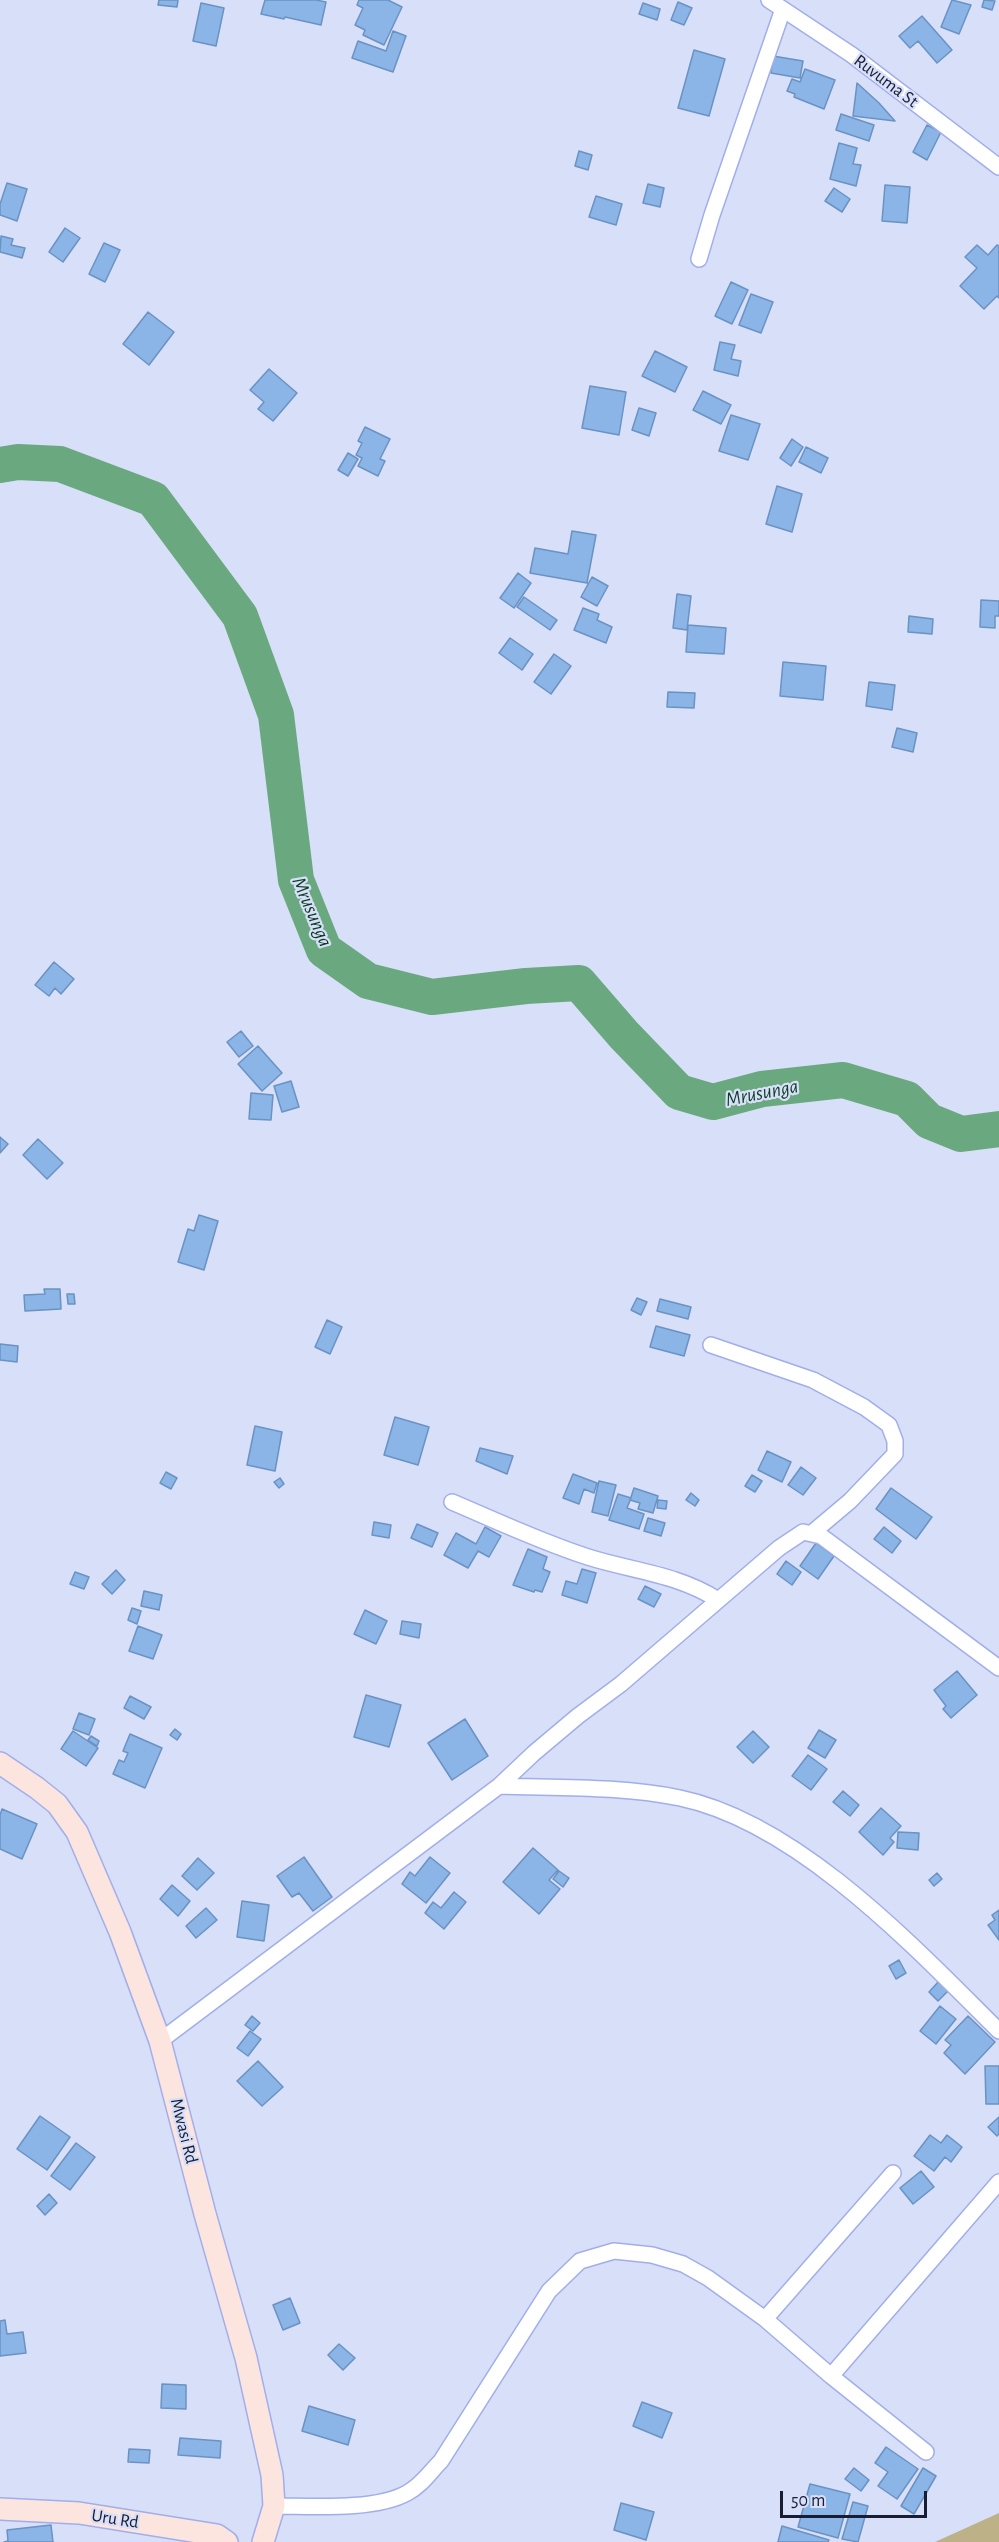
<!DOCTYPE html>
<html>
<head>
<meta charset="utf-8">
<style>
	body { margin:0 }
	#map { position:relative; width:999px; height:2542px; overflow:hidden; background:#d8dff8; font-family:"Alegreya Sans",sans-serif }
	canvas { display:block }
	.scale { position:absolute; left:780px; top:2491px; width:147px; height:27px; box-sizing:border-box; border:3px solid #181d33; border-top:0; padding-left:8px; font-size:18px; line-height:21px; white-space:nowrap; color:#181d33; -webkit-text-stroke:4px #d8dff8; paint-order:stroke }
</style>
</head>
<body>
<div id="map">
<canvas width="999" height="2542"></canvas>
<div class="scale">50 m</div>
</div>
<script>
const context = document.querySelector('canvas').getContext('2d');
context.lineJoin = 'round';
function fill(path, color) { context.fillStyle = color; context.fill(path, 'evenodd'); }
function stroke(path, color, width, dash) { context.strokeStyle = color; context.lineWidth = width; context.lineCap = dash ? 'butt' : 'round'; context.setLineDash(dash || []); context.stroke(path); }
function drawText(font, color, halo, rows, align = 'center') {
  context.font = font + ' "Alegreya Sans",sans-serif'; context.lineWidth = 4.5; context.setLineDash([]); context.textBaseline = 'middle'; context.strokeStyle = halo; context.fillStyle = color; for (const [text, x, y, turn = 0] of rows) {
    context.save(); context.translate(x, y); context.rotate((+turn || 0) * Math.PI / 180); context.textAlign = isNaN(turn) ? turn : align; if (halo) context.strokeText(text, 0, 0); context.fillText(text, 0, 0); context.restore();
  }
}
fill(new Path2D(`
	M999,2513V2542H935Z`), '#bcb187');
stroke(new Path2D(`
	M0,465L18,462L60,464L153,499L240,616L276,715L296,880L324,950L368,981L432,997L526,986L579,983L624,1035L679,1092L713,1102L762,1089L843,1080L907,1099L929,1121L961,1134L999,1129`), '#6aa87f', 36);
const building = new Path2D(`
	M159,0H178L177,7L158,5Z
	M265,0H316L326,2L321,25L285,17L284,19L261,14Z
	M359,0H388L402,7L384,45L363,35L365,30L355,25L363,8L357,5Z
	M952,0L971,5L959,34L941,27Z
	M984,0L995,1L992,10L982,7Z
	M678,2L692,8L684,25L671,20Z
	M201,3L224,8L216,46L193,41Z
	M643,3L660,9L657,20L639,14Z
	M922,16L952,50L937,63L918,41L910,48L899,36Z
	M393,31L406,36L393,72L352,58L358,41L386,51Z
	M694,50L725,59L709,116L678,108Z
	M773,56L803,61L800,78L771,73Z
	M805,69L835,80L824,109L794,97L795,94L787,91L792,79L800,82Z
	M857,83L879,103L895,121L853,116Z
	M841,114L874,125L869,141L836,130Z
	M927,125L941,132L927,160L913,152Z
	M839,143L857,148L853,164L861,165L856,186L830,179Z
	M579,151L592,155L588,170L575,166Z
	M7,183L27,189L17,221L0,215V204Z
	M648,184L664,188L660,207L643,203Z
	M885,185L910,187L907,223L882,221Z
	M834,188L850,199L842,212L825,201Z
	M596,196L622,204L616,225L589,217Z
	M65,228L80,238L63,262L49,252Z
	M1,236L13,239L11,245L25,248L22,258L0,252Z
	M104,243L120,250L105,282L89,274Z
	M977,245L988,255L997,245L999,246V298L997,296L984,309L960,286L977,268L965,257Z
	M731,282L748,290L732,324L715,316Z
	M751,294L773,302L761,333L739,325Z
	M148,312L174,332L149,365L123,344Z
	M720,342L735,345L731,359L741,361L738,376L714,370Z
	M655,351L687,367L675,392L642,376Z
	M269,369L297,393L273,421L258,409L264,402L250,390Z
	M590,386L626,392L619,435L582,428Z
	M703,391L731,405L721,424L693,410Z
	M639,408L656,413L649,436L632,430Z
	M731,415L760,424L748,460L719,451Z
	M365,427L390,439L380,459L385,461L378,476L358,466L362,458L356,455L362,443L358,441Z
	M792,439L803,447L791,466L780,458Z
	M806,447L828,458L821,473L799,462Z
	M348,453L358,459L348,476L338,470Z
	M777,486L802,494L792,532L766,524Z
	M572,531L596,535L587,583L530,573L535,548L568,554Z
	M518,573L531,583L514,608L500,598Z
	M592,577L608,586L597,606L581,597Z
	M677,594L691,596L687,630L673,628Z
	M524,597L557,620L550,630L517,607Z
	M981,600L999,601V616H995V628L980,627Z
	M583,608L599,614L597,620L612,627L606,643L574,630Z
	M909,616L933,619L932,634L908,632Z
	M688,625L726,628L724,654L686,652Z
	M510,638L533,654L522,670L499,653Z
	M554,654L571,666L551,694L534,682Z
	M783,662L826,666L823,700L780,696Z
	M869,682L895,685L892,710L866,706Z
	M668,692L695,693L694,708L667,707Z
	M897,728L917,733L913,752L892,747Z
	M54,962L74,979L61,994L55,988L49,996L35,985Z
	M241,1031L253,1046L239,1057L227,1042Z
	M258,1046L282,1073L262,1091L238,1064Z
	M291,1081L299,1107L282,1112L274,1086Z
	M251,1093L273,1095L271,1120L249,1119Z
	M0,1137L8,1144L0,1153Z
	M38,1139L63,1163L47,1179L23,1155Z
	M199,1215L218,1221L204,1270L178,1262L188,1229L194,1231Z
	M44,1289H60L61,1309L25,1311L24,1295L45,1294Z
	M67,1294H74L75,1304H68Z
	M637,1298L647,1302L641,1315L631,1310Z
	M660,1299L691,1307L688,1319L657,1311Z
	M327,1320L342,1327L330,1354L315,1347Z
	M656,1326L690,1335L684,1356L650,1347Z
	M0,1344L18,1346L17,1362L0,1360Z
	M395,1417L429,1427L418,1465L384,1455Z
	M255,1426L282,1432L275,1471L247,1465Z
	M480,1448L513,1456L507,1474L476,1461Z
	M767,1451L791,1462L782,1482L758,1470Z
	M801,1467L816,1478L803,1495L788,1485Z
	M166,1472L177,1478L171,1489L160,1483Z
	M573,1474L597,1483L594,1493L584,1489L579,1504L563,1498Z
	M752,1475L762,1481L755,1492L745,1486Z
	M280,1478L284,1484L279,1488L274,1482Z
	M599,1481L616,1485L608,1516L592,1512Z
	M634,1488L658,1496L653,1513L638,1509L640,1503L630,1500Z
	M891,1488L932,1517L916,1539L876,1509Z
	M691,1493L699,1500L695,1506L686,1500Z
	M618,1494L631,1498L627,1508L644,1514L639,1529L609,1520Z
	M658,1500L667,1501L666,1509L657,1508Z
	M648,1518L665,1523L661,1536L644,1531Z
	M374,1522L391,1525L389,1538L372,1535Z
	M417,1524L438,1533L432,1547L411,1538Z
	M485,1527L501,1536L489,1557L478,1551L468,1568L444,1555L456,1533L476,1544Z
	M884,1527L901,1541L892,1553L874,1539Z
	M816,1543L834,1556L818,1579L800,1566Z
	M528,1549L547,1557L543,1569L550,1572L542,1592L535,1590L534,1592L513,1585Z
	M786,1561L801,1572L792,1585L777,1574Z
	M582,1569L596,1573L587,1603L562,1595L566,1581L577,1584Z
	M116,1570L125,1580L112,1594L102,1584Z
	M75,1572L89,1577L84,1589L70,1584Z
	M645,1586L661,1594L654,1607L638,1599Z
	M144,1591L162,1595L159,1610L141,1606Z
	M132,1608L141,1611L137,1624L128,1620Z
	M365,1610L387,1621L376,1644L354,1634Z
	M402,1621L421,1624L419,1638L400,1634Z
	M138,1626L162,1635L153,1659L129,1651Z
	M957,1671L977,1695L951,1718L943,1709L946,1706L934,1690Z
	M366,1695L401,1705L389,1747L354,1737Z
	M130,1696L151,1707L144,1719L124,1708Z
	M79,1713L95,1719L89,1735L73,1729Z
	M465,1719L488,1756L452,1780L428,1743Z
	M175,1729L181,1734L177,1740L170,1735Z
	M819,1730L836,1740L825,1758L808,1748Z
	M73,1731L98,1748L86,1766L61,1749Z
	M753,1731L769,1747L753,1763L737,1747Z
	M130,1734L162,1748L145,1788L113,1774L119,1760L124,1762L128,1753L123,1751Z
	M91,1736L99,1741L97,1746L88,1740Z
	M808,1755L827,1769L811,1790L792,1776Z
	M843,1791L859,1805L850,1816L833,1802Z
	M881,1808L901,1826L890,1838L894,1842L883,1855L859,1832Z
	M2,1809L37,1824L22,1859L0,1849V1815Z
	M898,1832L919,1833L918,1850L897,1848Z
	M533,1848L558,1870L549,1880L560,1889L539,1914L503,1882Z
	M304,1857L332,1897L313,1911L299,1893L292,1897L277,1876Z
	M430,1857L450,1873L426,1903L402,1884L410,1872L415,1876Z
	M198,1858L214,1873L197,1890L182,1876Z
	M559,1871L569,1878L563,1887L553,1879Z
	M937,1873L942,1879L934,1886L929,1880Z
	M172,1885L190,1901L178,1916L160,1899Z
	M454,1892L466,1902L444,1929L425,1913L433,1902L441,1908Z
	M242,1901L269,1905L264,1941L237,1937Z
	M206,1908L217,1920L196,1938L186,1926Z
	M999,1910V1940L988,1925L995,1920L992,1915Z
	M899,1960L906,1973L896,1979L889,1966Z
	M939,1981L949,1990L938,2001L929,1992Z
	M940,2006L956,2019L936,2044L920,2031Z
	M252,2016L260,2023L253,2031L245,2025Z
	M968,2016L995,2042L965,2074L944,2053L951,2045L945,2040Z
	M250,2031L261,2039L248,2056L237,2048Z
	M258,2061L283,2087L262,2106L237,2081Z
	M985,2066H999V2104H986Z
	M40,2116L70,2137L47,2170L17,2149Z
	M999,2117V2134L997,2136L988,2127Z
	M930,2135L941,2143L947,2135L962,2147L951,2162L945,2157L934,2171L914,2156Z
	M76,2143L95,2157L70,2190L51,2176Z
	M921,2171L934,2187L913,2204L900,2188Z
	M49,2194L57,2203L45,2215L37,2206Z
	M290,2298L300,2323L283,2330L273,2305Z
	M5,2320L7,2334L23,2332L26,2353L0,2356V2321Z
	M339,2344L355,2358L343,2370L328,2355Z
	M162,2384L186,2385V2409L161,2408Z
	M642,2402L672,2413L662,2438L633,2426Z
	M309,2406L355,2420L348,2445L302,2431Z
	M180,2438L221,2441L220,2458L178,2455Z
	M886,2447L918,2469L897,2499L878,2486L888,2472L875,2463Z
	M129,2449L150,2450L149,2463L128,2462Z
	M854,2468L869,2480L861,2491L845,2479Z
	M923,2468L936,2476L914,2514L901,2506Z
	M810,2484L850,2494L838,2538L798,2527Z
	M853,2502L868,2506L858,2542L842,2539Z
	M621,2503L654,2512L646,2540L614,2530Z
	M51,2525L53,2542H4L8,2541L7,2530Z
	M782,2526L829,2540L828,2542H778Z`);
fill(building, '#8bb4e7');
stroke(building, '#6a92c3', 1.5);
const street = new Path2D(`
	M769,0L852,55L999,167
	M699,259L712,215L783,9
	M711,1345L813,1380L864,1407L889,1425L895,1441V1454L850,1501L812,1533
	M452,1502C497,1521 541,1542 588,1557C632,1571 678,1574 718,1600
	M499,1786C560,1788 621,1786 680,1798C799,1823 915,1948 999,2031
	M160,2041L499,1786L534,1753L578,1716L621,1684L779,1548L803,1532L821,1536L999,1668
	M765,2319L893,2173
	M831,2376L999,2182
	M274,2506C310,2506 375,2511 407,2493C421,2486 430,2472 441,2461L549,2291L580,2261L614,2251L652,2255L683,2264L708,2278L765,2319L831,2376L926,2452`);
const secondary = new Path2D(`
	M0,1763L37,1788L57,1804L77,1832L120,1932L160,2041L205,2214L246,2358L272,2475L274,2506L263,2542
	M0,2509L79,2513L217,2535L227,2542`);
stroke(street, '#a1aeea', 18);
stroke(secondary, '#a1aeea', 24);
stroke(street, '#fff', 15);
stroke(secondary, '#fce5df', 21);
drawText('18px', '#181d33', '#d8dff8', [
	["Ruvuma St",886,81,37],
	["Mwasi Rd",184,2131,76],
	["Uru Rd",115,2519,9]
]);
drawText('italic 20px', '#0c3d22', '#d8dff8', [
	["Mrusunga",312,912,67],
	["Mrusunga",762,1093,-11]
]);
</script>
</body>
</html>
